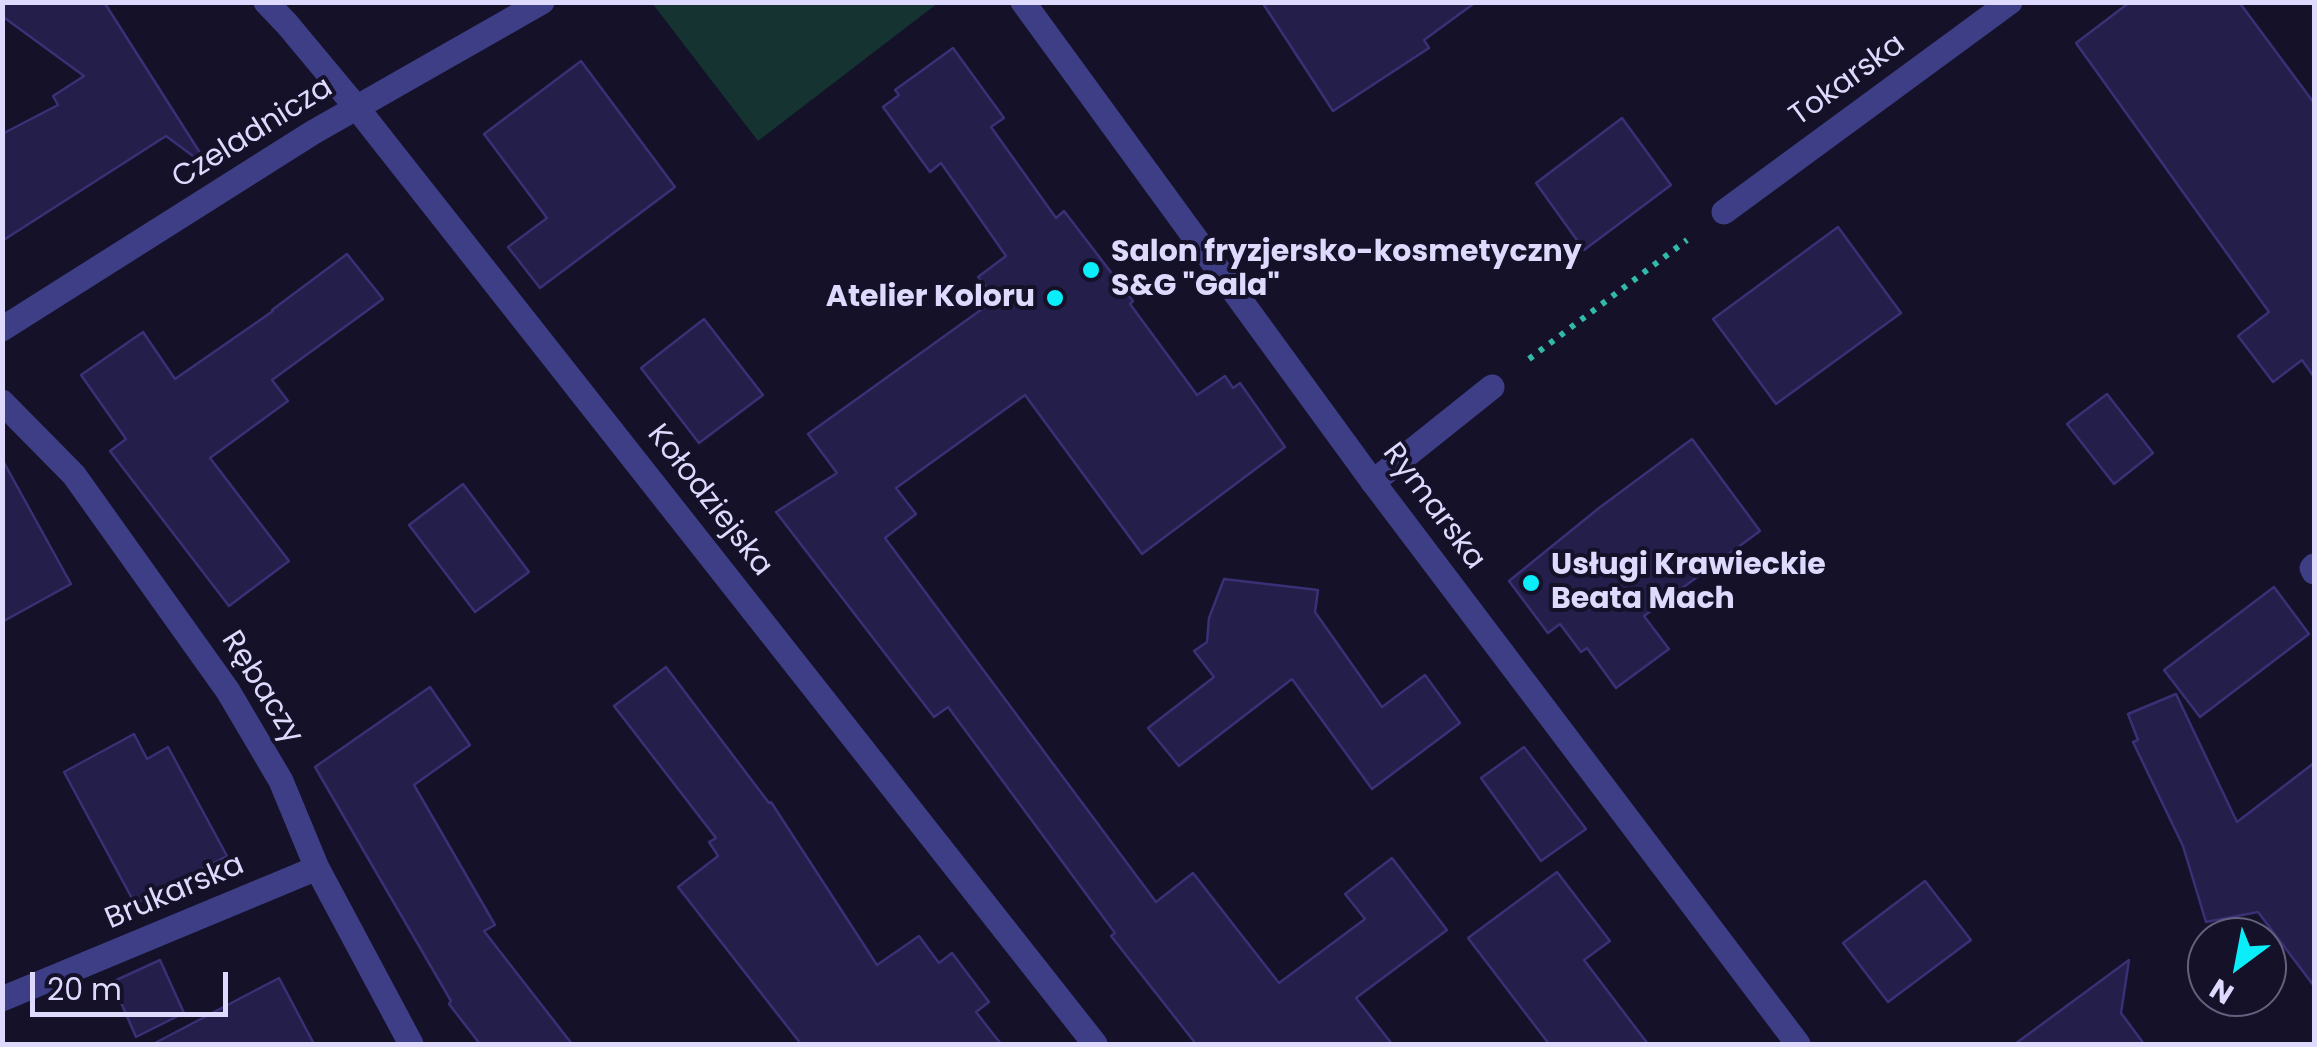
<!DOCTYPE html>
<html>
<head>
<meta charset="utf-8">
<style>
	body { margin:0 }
	#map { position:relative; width:2317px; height:1047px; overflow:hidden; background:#141129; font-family:Poppins,sans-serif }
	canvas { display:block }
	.frame { position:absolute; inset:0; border:5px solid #dddafe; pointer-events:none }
	.north { position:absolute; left:2187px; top:917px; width:100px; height:100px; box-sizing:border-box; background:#141129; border:2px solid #64617e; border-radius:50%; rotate:212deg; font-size:28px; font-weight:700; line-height:40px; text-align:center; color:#dddafe }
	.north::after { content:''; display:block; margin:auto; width:35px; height:45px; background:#0bedf9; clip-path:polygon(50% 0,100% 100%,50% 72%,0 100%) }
	.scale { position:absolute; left:30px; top:972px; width:198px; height:45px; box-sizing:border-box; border:5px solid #dddafe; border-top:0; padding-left:12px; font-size:30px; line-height:35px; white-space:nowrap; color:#dddafe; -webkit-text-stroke:8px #141129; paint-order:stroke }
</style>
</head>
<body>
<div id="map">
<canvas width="2317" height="1047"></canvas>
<div class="frame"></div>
<div class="north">N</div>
<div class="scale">20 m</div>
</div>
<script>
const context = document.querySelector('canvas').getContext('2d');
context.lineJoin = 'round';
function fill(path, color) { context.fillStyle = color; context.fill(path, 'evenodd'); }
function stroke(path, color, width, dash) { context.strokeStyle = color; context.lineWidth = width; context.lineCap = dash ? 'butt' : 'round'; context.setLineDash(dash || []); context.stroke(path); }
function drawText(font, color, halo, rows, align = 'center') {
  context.font = font + ' Poppins,sans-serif'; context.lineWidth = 8; context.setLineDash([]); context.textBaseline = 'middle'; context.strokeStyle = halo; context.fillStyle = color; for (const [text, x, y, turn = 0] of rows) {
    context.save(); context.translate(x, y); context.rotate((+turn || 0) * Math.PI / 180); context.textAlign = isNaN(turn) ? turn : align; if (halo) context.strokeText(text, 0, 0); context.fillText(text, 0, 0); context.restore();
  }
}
fill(new Path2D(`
	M652,3H938L758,141Z`), '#143331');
const building = new Path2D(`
	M2,2H104L204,159L201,162L166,136L2,241V134L58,105L53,96L84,76L2,16Z
	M1262,2H1476L1424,40L1429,48L1333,111Z
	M2130,2H2239L2314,103V377L2302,360L2273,382L2238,336L2269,312L2076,43Z
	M953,48L1004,118L991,127L1056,218L1064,211L1133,301L1130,304L1197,395L1225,376L1233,388L1240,383L1285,447L1142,554L1025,395L896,488L916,514L885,538L1156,902L1193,873L1279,983L1365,919L1345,894L1392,858L1447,930L1356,998L1392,1044H1196L1111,936L1115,933L948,707L934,717L776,512L837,473L808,434L996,299L978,277L1006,256L941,163L930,172L883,107L899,95L895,90Z
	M581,61L675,187L540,288L508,247L547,218L484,134Z
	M1622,118L1671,185L1584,250L1536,183Z
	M1838,227L1901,313L1776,404L1713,319Z
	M347,254L383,299L272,380L288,401L210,458L289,561L229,606L110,451L126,439L81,375L143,332L175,379L273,311L272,310Z
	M704,319L763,395L699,443L641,368Z
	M2107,394L2153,453L2114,484L2067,424Z
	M1692,439L1760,531L1644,616L1669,649L1616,688L1587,648L1581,652L1560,624L1548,633L1509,581L1599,508Z
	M2,459L71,584L2,622Z
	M463,484L529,572L475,612L409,525Z
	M1224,579L1318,590L1315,612L1382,707L1425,675L1460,723L1372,789L1292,679L1179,766L1148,728L1214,677L1194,651L1207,642L1209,618Z
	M2274,587L2309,634L2200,717L2164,670Z
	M666,667L769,803L771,802L877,965L919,936L939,963L952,953L989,1002L976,1012L1001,1044H801L678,887L718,856L709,842L716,838L614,706Z
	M430,687L470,745L414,785L495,925L484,931L572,1044H480L449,1004L451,1001L315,767Z
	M2176,694L2237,822L2314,763V986L2258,912L2206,922L2183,846L2133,742L2138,740L2128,714Z
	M134,734L147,759L168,747L227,856L135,904L64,772Z
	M1524,747L1586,829L1541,861L1481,778Z
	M1557,872L1610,941L1584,960L1648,1044H1549L1468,938Z
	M1925,881L1971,940L1888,1002L1843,943Z
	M160,960L184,1013L136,1037L112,982Z
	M2129,960L2121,1013L2144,1044H2015Z
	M279,978L314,1044H153Z`);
fill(building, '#241e4a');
stroke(building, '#3a3075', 2.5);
stroke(new Path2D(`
	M1529,359L1687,240`), '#33b9aa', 6, [5, 8]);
stroke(new Path2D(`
	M1373,482L1492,387`), '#3e3e87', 25);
stroke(new Path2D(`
	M266,2L287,24L357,108L1095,1044
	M1023,2L1373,482L1798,1044
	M1724,212L2010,2
	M2,329L312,133L542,2
	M2,402L74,475L228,691L281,781L317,868L411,1044
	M2314,566L2312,568L2314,572
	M2,999L317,868`), '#3e3e87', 25);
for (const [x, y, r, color] of [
	[1091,270,10,"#0bedf9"],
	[1055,298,10,"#0bedf9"],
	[1531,583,10,"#0bedf9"]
]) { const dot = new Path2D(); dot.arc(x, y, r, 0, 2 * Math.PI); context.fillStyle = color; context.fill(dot); stroke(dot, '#141129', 4); }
drawText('30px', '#dddafe', '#141129', [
	["Tokarska",1848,81,-36],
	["Czeladnicza",253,134,-32],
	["Kołodziejska",709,501,52],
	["Rymarska",1433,507,53],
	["Rębaczy",261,688,58],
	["Brukarska",175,893,-23]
]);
drawText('bold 30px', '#dddafe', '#141129', [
	["Salon fryzjersko-kosmetyczny",1111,253],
	["S&G \"Gala\"",1111,287],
	["Atelier Koloru",1035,298,"right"],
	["Usługi Krawieckie",1551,566],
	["Beata Mach",1551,600]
], 'left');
</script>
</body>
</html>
